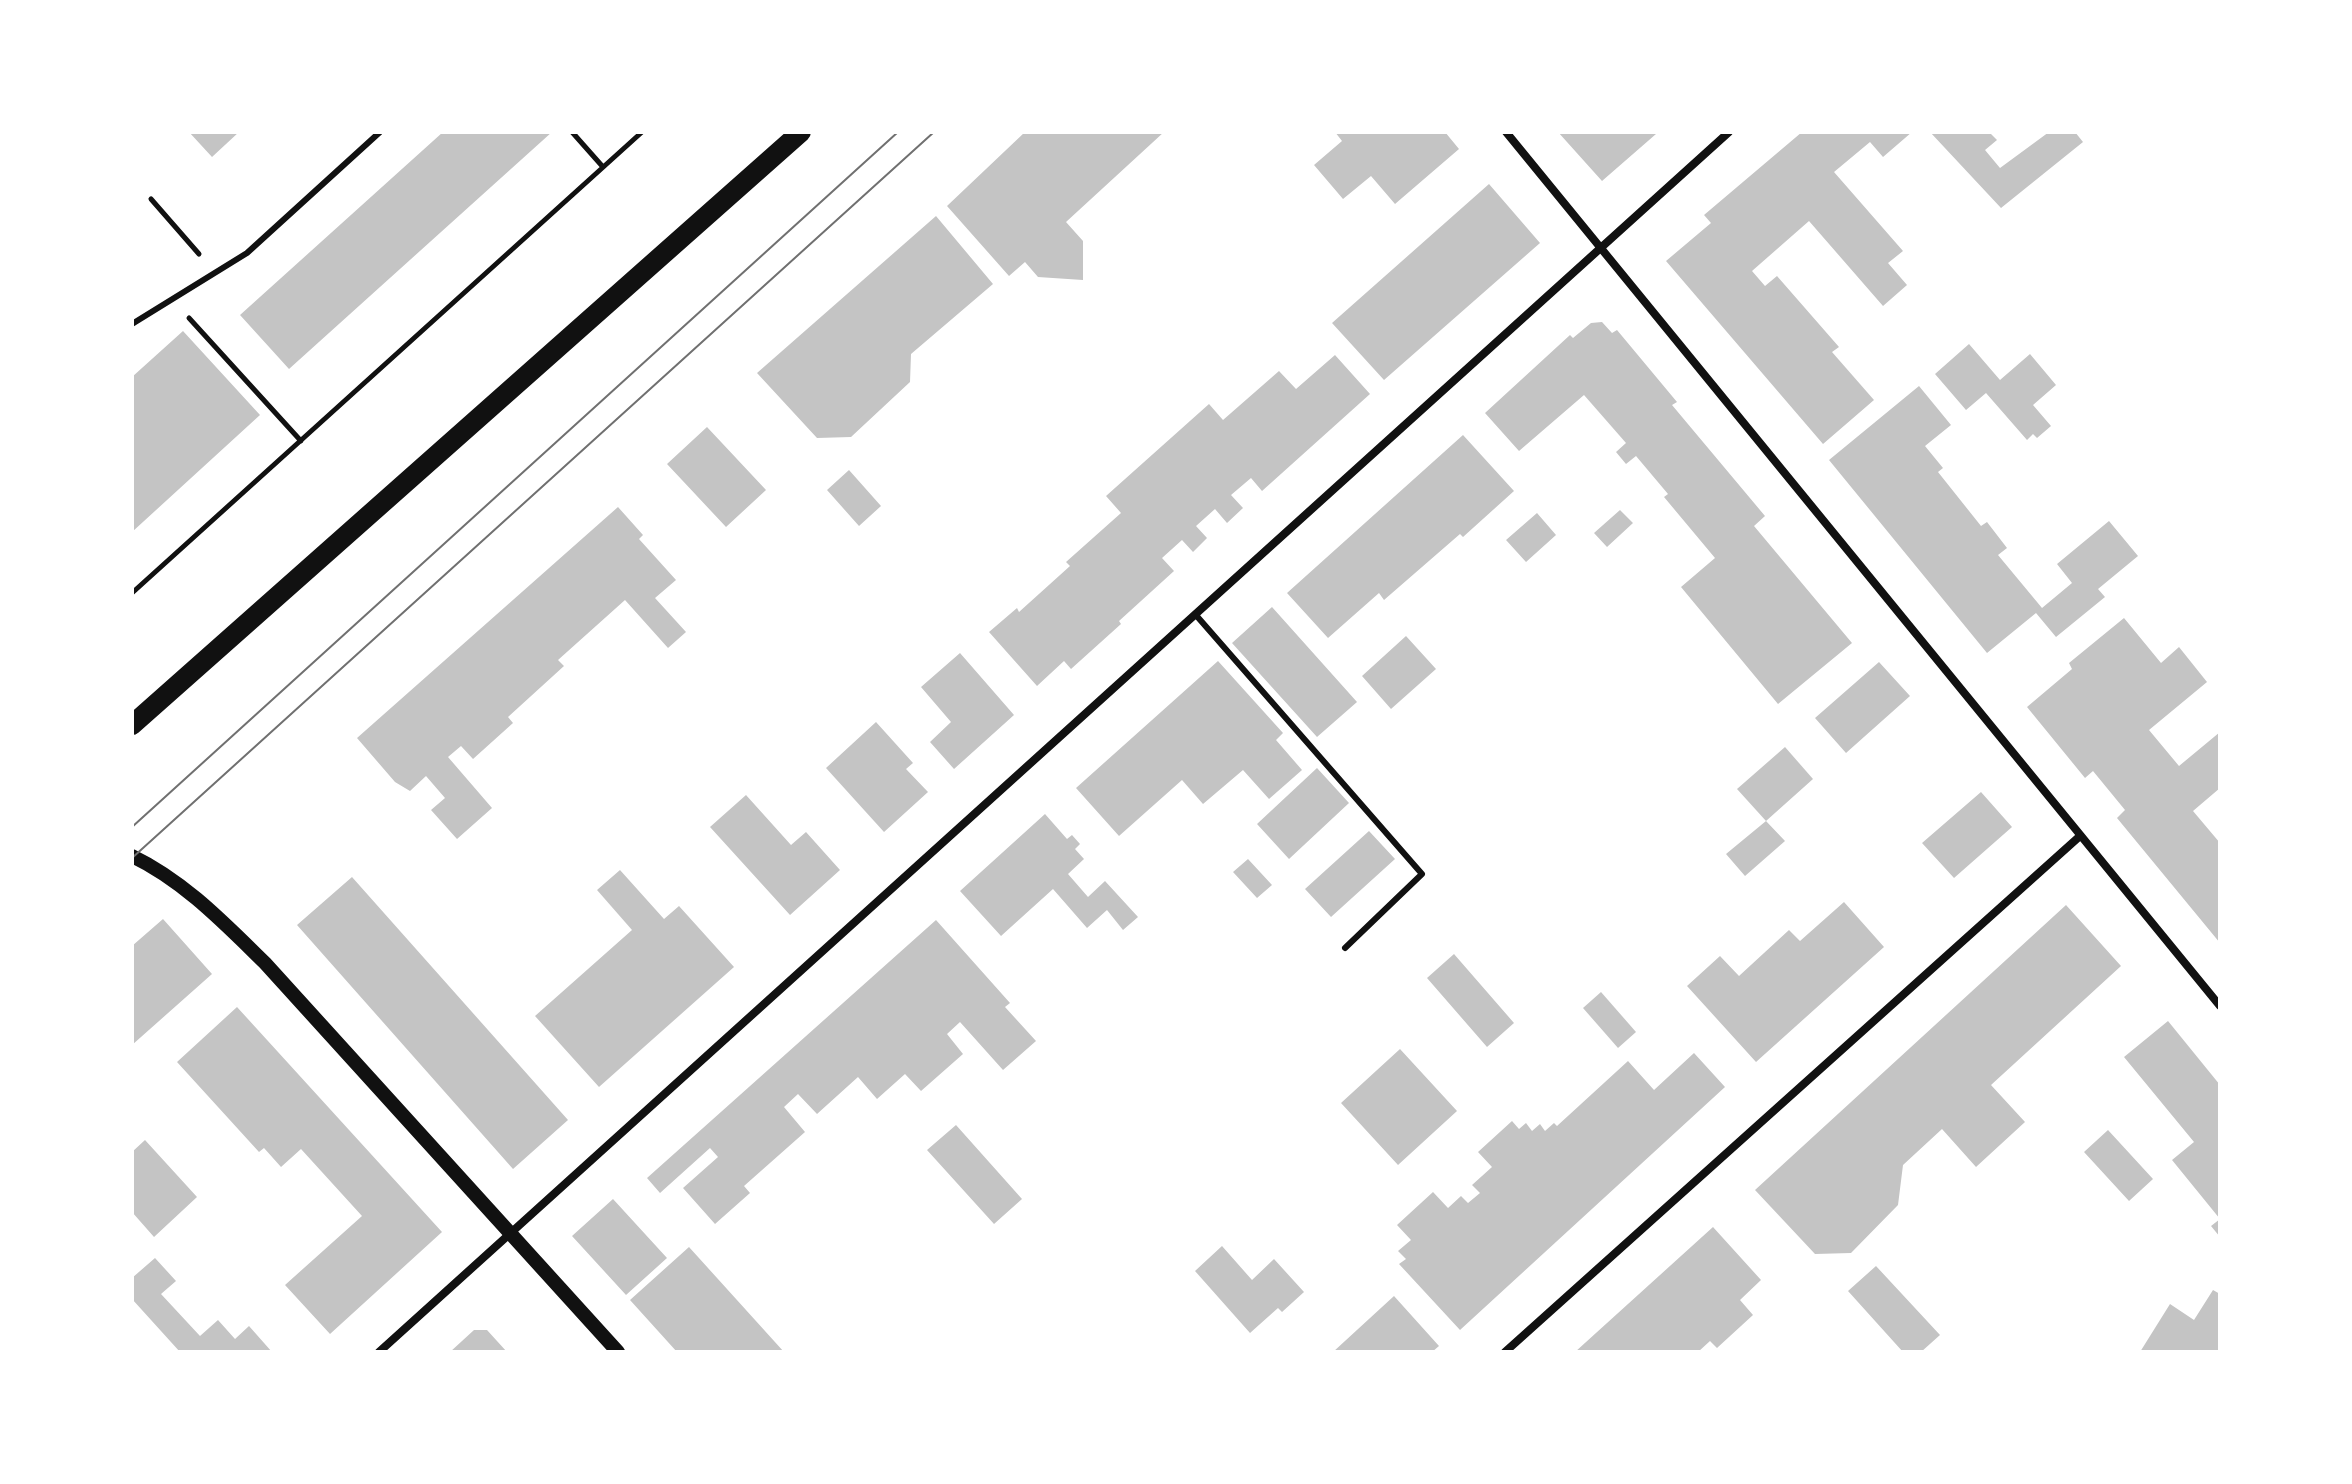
<!DOCTYPE html>
<html>
<head>
<meta charset="utf-8">
<style>
	body { margin:0 }
	#map { position:relative; width:2352px; height:1484px; overflow:hidden; background:#fff; font-family:Arial,sans-serif }
	canvas { display:block }
	.frame { position:absolute; inset:0; border:134px solid #fff; pointer-events:none }
</style>
</head>
<body>
<div id="map">
<canvas width="2352" height="1484"></canvas>
<div class="frame"></div>
</div>
<script>
const context = document.querySelector('canvas').getContext('2d');
context.lineJoin = 'round';
function fill(path, color) { context.fillStyle = color; context.fill(path, 'evenodd'); }
function stroke(path, color, width, dash) { context.strokeStyle = color; context.lineWidth = width; context.lineCap = dash ? 'butt' : 'round'; context.setLineDash(dash || []); context.stroke(path); }
fill(new Path2D(`
	M189,132H239L212,157Z
	M443,132H552L289,369L240,315Z
	M1025,132H1164L1066,222L1083,241V280L1038,277L1025,262L1009,276L947,206Z
	M1335,132H1445L1459,149L1395,204L1371,176L1343,199L1314,165L1342,141Z
	M1558,132H1654L1656,134L1602,181Z
	M1802,132H1912L1883,157L1870,142L1834,172L1903,251L1888,263L1907,285L1883,306L1809,221L1752,271L1765,286L1777,276L1839,347L1832,352L1874,400L1823,444L1666,261L1711,223L1704,215Z
	M1930,132H1989L1997,140L1985,150L2000,168L2049,132H2075L2083,142L2001,208Z
	M1489,184L1540,243L1384,380L1332,323Z
	M936,216L993,284L911,354L910,382L851,437L817,438L757,373Z
	M1602,322L1612,333L1617,330L1677,402L1672,405L1765,516L1754,526L1852,643L1778,704L1681,587L1715,558L1664,497L1668,494L1636,456L1626,464L1616,452L1626,443L1584,395L1519,451L1485,413L1570,335L1573,338L1591,323Z
	M183,331L260,415L132,532V377Z
	M1969,344L2000,380L2030,354L2056,385L2033,405L2051,426L2037,438L2033,434L2027,440L1986,393L1966,410L1935,374Z
	M1335,355L1370,394L1262,491L1251,478L1231,495L1243,508L1227,523L1215,509L1196,526L1207,538L1193,552L1182,540L1162,558L1174,571L1119,621L1121,624L1071,669L1064,661L1037,686L989,632L1017,608L1019,612L1070,566L1066,562L1121,513L1106,496L1209,404L1223,420L1279,371L1296,389Z
	M1919,386L1951,425L1925,446L1943,468L1938,472L1981,526L1987,522L2007,548L1998,555L2042,608L2072,583L2057,564L2109,521L2138,556L2098,589L2105,597L2056,637L2036,613L1987,653L1829,460Z
	M707,427L766,490L726,527L667,464Z
	M1463,435L1514,491L1463,537L1460,534L1384,600L1379,593L1328,638L1287,593Z
	M849,470L881,506L859,526L827,490Z
	M618,507L643,535L639,539L676,580L655,598L686,632L668,648L625,600L558,660L564,666L508,717L513,723L473,759L461,746L448,757L492,808L457,839L431,810L445,798L426,776L410,791L395,782L357,738Z
	M1620,510L1633,523L1607,547L1594,533Z
	M1537,513L1556,535L1526,562L1506,540Z
	M1272,607L1357,702L1317,737L1232,643Z
	M2124,618L2161,663L2179,647L2207,682L2149,730L2179,766L2220,732V788L2193,811L2220,843V943L2117,818L2125,810L2093,771L2085,778L2027,707L2072,669L2069,663Z
	M1406,636L1436,669L1391,709L1362,676Z
	M960,653L1014,715L954,769L930,742L951,722L921,687Z
	M1218,661L1283,733L1276,740L1302,770L1269,799L1243,770L1203,804L1182,780L1119,836L1076,788Z
	M1879,662L1910,696L1846,753L1815,718Z
	M876,722L913,763L906,769L928,792L884,832L826,768Z
	M1785,747L1813,779L1766,821L1737,789Z
	M1317,768L1349,803L1289,859L1257,824Z
	M1981,792L2012,827L1954,878L1922,843Z
	M746,795L791,845L806,832L840,870L790,915L710,827Z
	M1045,814L1067,839L1072,835L1080,844L1075,849L1084,859L1068,874L1088,897L1105,881L1138,917L1123,930L1107,910L1087,928L1053,889L1001,936L960,891Z
	M1766,821L1785,841L1745,876L1726,854Z
	M1369,831L1395,859L1331,917L1305,889Z
	M1248,859L1272,885L1257,898L1233,872Z
	M620,870L664,919L679,906L734,967L599,1087L535,1016L632,930L597,890Z
	M352,877L568,1120L513,1169L297,925Z
	M1844,902L1884,947L1756,1062L1687,986L1720,956L1739,976L1789,930L1800,941Z
	M2066,905L2121,966L1991,1085L2025,1122L1976,1167L1942,1129L1903,1165L1898,1205L1851,1253L1815,1254L1755,1190Z
	M163,919L212,974L132,1045V946Z
	M936,920L1010,1003L1005,1007L1036,1041L1003,1070L960,1022L947,1034L963,1054L921,1091L905,1074L877,1099L858,1077L817,1114L798,1094L784,1107L805,1132L744,1186L750,1193L715,1224L683,1188L718,1157L710,1148L660,1193L647,1178Z
	M1454,954L1514,1023L1487,1047L1427,978Z
	M1601,992L1636,1032L1618,1048L1583,1008Z
	M237,1007L442,1232L330,1334L285,1285L362,1216L301,1149L281,1167L264,1148L259,1152L177,1062Z
	M2168,1021L2220,1085V1237L2211,1226L2220,1219L2172,1160L2194,1142L2124,1057Z
	M1400,1049L1457,1111L1398,1165L1341,1103Z
	M1694,1053L1725,1087L1460,1330L1399,1264L1406,1259L1398,1251L1411,1240L1397,1225L1433,1192L1448,1208L1461,1196L1468,1203L1480,1193L1472,1185L1492,1167L1478,1152L1512,1121L1519,1129L1526,1123L1532,1131L1540,1124L1545,1131L1554,1123L1557,1126L1628,1061L1654,1090Z
	M956,1125L1022,1199L994,1224L927,1150Z
	M2108,1130L2153,1179L2129,1201L2084,1152Z
	M145,1140L197,1197L154,1237L132,1212V1152Z
	M613,1199L667,1258L626,1295L572,1236Z
	M1713,1227L1761,1280L1740,1300L1753,1315L1717,1348L1710,1341L1698,1352H1575Z
	M1222,1246L1252,1280L1274,1259L1304,1292L1282,1312L1278,1308L1250,1333L1195,1271Z
	M689,1247L784,1352H677L630,1300Z
	M155,1258L176,1281L161,1294L200,1336L218,1320L235,1339L249,1326L272,1352H180L132,1299V1278Z
	M1876,1266L1940,1335L1921,1352H1903L1848,1291Z
	M2213,1290L2220,1294V1352H2140L2170,1304L2194,1320Z
	M1394,1296L1439,1346L1432,1352H1333Z
	M474,1330H487L507,1352H450Z`), '#c4c4c4');
stroke(new Path2D(`
	M572,132L603,167
	M151,199L199,254
	M189,318L301,441
	M132,593L642,132`), '#111', 5);
stroke(new Path2D(`
	M132,324L247,253L380,132
	M1195,614L1422,874L1345,948`), '#111', 6);
stroke(new Path2D(`
	M1506,132L2220,1006
	M379,1352L1729,132
	M1505,1352L2080,836`), '#111', 8);
stroke(new Path2D(`
	M132,856C184,881 224,923 265,963L618,1352`), '#111', 14);
stroke(new Path2D(`
	M132,725L801,132`), '#111', 20);
stroke(new Path2D(`
	M132,827L898,132
	M132,858L934,132`), '#707070', 2);
</script>
</body>
</html>
